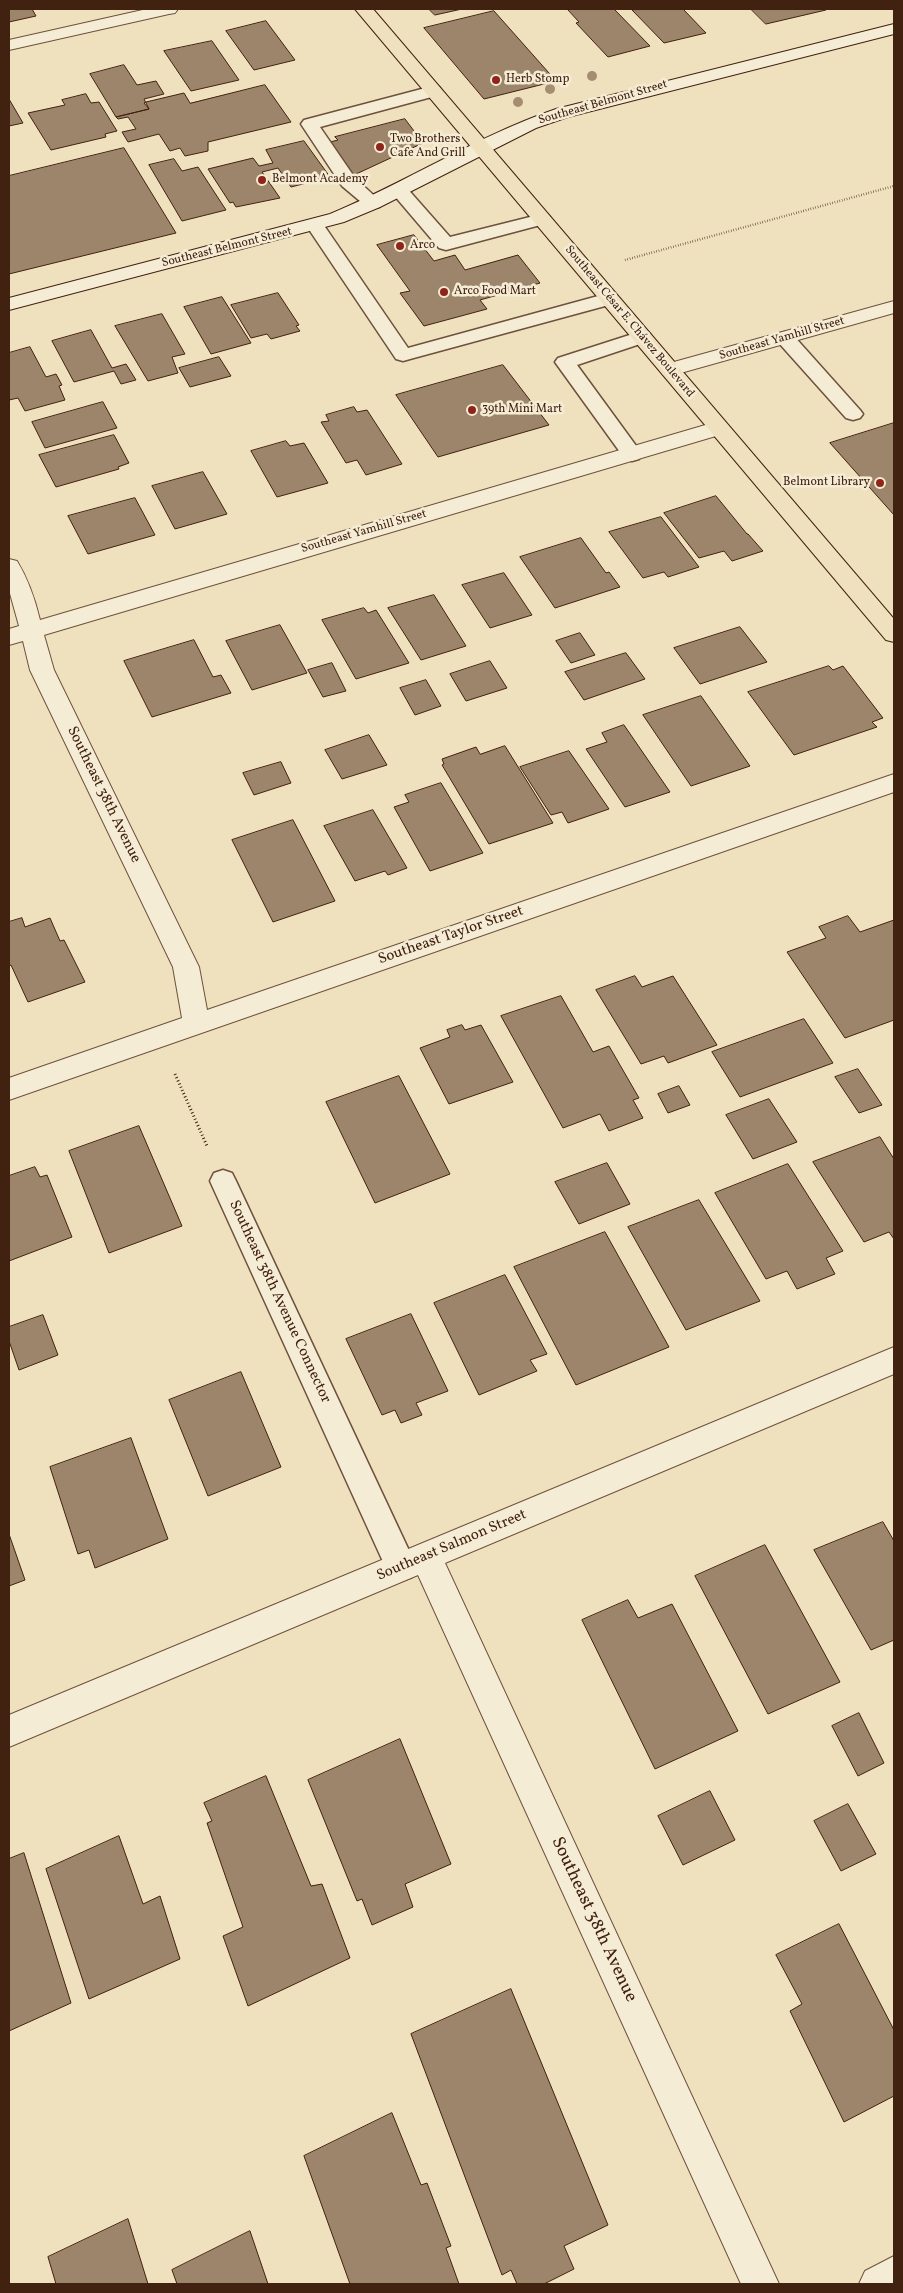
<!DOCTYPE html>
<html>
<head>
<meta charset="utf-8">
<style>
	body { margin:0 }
	#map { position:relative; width:903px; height:2293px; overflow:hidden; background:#f0e1be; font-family:Vollkorn,serif }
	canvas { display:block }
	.frame { position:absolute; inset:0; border:10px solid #412110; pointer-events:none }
</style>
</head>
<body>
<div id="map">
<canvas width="903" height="2293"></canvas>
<div class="frame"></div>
</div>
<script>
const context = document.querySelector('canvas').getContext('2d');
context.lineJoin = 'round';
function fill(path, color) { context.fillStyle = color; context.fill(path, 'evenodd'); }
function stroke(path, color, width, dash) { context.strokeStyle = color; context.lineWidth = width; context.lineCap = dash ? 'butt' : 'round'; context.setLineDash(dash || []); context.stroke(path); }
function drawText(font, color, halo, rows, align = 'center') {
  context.font = font + ' Vollkorn,serif'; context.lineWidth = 5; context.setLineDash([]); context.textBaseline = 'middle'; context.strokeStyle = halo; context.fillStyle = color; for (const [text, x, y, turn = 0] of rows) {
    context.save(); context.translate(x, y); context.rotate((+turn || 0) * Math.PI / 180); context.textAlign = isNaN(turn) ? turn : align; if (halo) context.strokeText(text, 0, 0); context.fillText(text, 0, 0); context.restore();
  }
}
const building = new Path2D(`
	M9,9H32L36,16L9,22Z
	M429,9H462L435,15Z
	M574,9H614L650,46L608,57L576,23L579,22L568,10Z
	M683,9L706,33L664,43L632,10Z
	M751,9H825L826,10L766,24Z
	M494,11L549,73L556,81L484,99L424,28Z
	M266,21L295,60L254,70L226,31Z
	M212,41L239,80L191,91L164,51Z
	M124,65L137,85L156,81L164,94L144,99L149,109L116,117L90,74Z
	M265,85L291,122L208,142V151L185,156L180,148L170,151L159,134L128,142L122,132L136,129L128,117L118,119L116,117L149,109L144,103L146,102L184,93L190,103Z
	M86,94L91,103L99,102L117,131L105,134L106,137L51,150L28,113L65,105L62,100Z
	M9,99L23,123L9,126Z
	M405,119L423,143L354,175L330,142L338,140L335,137Z
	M304,141L330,177L291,187L278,168L262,172L280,198L236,207L233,202L230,203L208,169L253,158L259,166L273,163L266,150Z
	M124,148L176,233L9,274V176Z
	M174,159L182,171L198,167L226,210L182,221L149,165Z
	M414,235L434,261L455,255L465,270L518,255L540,283L480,300L487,309L424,326L400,293L410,291L377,245Z
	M278,293L299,325L296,326L300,331L271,339L267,334L251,338L231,305Z
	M222,297L251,343L211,354L184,307Z
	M162,314L185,354L172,357L178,373L148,381L115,326Z
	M91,330L112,368L126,364L136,380L121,384L114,371L74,382L52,341Z
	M30,347L46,377L56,374L62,385L59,386L65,400L25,411L18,398L9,400V353Z
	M219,357L231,376L190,387L179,368Z
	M503,365L549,425L438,457L396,395Z
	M103,402L117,428L45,448L32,422Z
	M354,407L357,412L367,410L402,464L366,475L357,460L346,463L321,422L329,421L326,415Z
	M894,423V515L830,443Z
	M114,435L129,463L118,467L119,469L56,487L39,455Z
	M286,441L290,446L304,443L328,483L277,497L251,451Z
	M203,472L227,514L175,529L152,486Z
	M716,496L747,534H748L763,551L732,561L724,551L699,558L664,513Z
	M135,498L155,535L88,554L68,516Z
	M661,517L699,567L668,577L664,572L643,578L609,532Z
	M581,538L606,573L609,572L620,587L555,608L520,557Z
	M504,573L532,615L490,628L462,585Z
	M434,595L466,646L421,660L388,608Z
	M364,608L368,613L376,610L409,663L356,679L322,620Z
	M280,625L307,673L252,690L226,641Z
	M740,627L767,662L700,684L674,648Z
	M580,633L595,655L571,663L556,641Z
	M194,640L213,677L221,675L231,693L152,717L124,661Z
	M626,653L645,679L584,700L565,672Z
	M490,661L507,688L466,701L450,674Z
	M332,663L346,691L323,697L308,670Z
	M829,666L833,670L843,666L883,718L872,722L877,727L794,755L748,692Z
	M426,680L441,706L415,715L400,688Z
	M701,696L750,766L691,786L643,715Z
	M624,725L670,792L625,807L586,749L607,742L602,733Z
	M369,735L387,765L342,779L325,750Z
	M505,746L553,823L489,844L442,765L444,764L442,759L476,747L480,754Z
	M569,751L609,809L568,823L562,812L551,815L520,767Z
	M281,762L291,783L254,795L243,773Z
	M441,783L483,853L430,871L394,807L409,802L405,795Z
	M373,810L407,868L388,875L385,871L355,881L324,826Z
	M293,820L335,901L273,922L232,840Z
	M848,916L860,932L894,920V1020L845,1038L787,952L826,938L819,927Z
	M22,918L25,927L50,918L60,941L64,940L85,982L28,1002L11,965L9,966V922Z
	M635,976L642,987L673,976L717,1045L668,1063L664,1056L641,1064L596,990Z
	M561,996L593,1052L609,1046L639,1098L633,1100L643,1118L609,1131L600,1114L563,1128L501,1016Z
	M804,1019L833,1063L740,1097L712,1052Z
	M462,1025L465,1030L481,1025L513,1082L449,1104L420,1048L450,1037L447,1030Z
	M858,1069L882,1105L859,1113L835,1077Z
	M399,1076L450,1174L375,1203L326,1102Z
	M679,1086L690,1105L668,1113L658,1094Z
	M769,1099L797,1142L753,1159L726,1115Z
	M139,1126L182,1226L109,1253L69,1151Z
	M880,1137L894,1159V1239L889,1232L864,1242L813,1162Z
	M607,1163L630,1204L579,1224L555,1182Z
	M788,1164L843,1251L826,1258L835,1274L797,1289L787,1271L766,1279L715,1193Z
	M35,1167L40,1177L47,1175L72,1237L9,1261V1176Z
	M699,1200L760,1301L686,1330L628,1227Z
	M605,1232L669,1347L576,1385L514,1267Z
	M505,1275L547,1354L530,1360L537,1371L479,1395L434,1303Z
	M411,1314L448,1391L416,1403L422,1415L401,1423L395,1410L382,1415L346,1339Z
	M43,1315L58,1355L19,1370L9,1341V1327Z
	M241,1372L281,1467L208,1496L169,1400Z
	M131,1438L168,1539L95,1568L89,1550L78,1554L50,1467Z
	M883,1522L894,1541V1640L871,1650L814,1550Z
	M9,1534L25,1580L9,1586Z
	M765,1545L840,1682L768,1714L695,1576Z
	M628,1600L638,1618L672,1604L738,1731L655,1769L582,1620Z
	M859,1713L884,1763L858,1776L832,1726Z
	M400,1739L451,1864L405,1884L413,1907L372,1925L362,1899L357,1901L308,1780Z
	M266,1776L311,1886L322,1884L350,1958L248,2006L223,1936L243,1927L207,1823L212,1821L204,1803Z
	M710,1791L735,1840L683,1865L658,1816Z
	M848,1804L876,1854L841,1871L814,1821Z
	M119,1836L143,1904L160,1896L180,1959L89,1999L46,1869Z
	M24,1853L71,2003L9,2031V1859Z
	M839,1924L894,2030V2096L844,2122L790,2011L802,2004L776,1955Z
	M511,1989L608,2225L564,2246L574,2269L544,2284H517L511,2270L502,2275L411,2034Z
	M392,2113L421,2185L427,2183L451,2246L446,2248L459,2284H350L304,2156Z
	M128,2219L148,2284H56L48,2257Z
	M250,2231L268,2284H177L172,2270Z`);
fill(building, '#9c856a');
stroke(building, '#412110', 1);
const lane = new Path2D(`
	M433,86L439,87L442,91L439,95L320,127L355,178L382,203L379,207H367L342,186L301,124L304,120Z
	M399,185L405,186L450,237L542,214L548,215L551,219L548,223L446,250L439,248L393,194L390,190L393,186Z
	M315,220L321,221L408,348L609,293L616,295L618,299L616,303L410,359L403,361L396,359L306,225L309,221Z
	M642,331L649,333L652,337L649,341L577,365L642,454L639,459L632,461L625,459L555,362L558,358Z
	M785,332L792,334L860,410L863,414L860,418L853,420L846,418L778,342L775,338L778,334Z
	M223,1170L232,1173L236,1181L412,1557L416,1567L412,1577L401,1581L390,1577L210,1181L214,1173Z`);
const street = new Path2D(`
	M147,9H178L175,13L169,14L9,50V40Z
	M894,301V313L670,376L663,375L660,370L663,365Z
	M719,421L726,423L730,428L726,433L44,635L54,670L199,967L207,1010L894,774V792L9,1100V1078L182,1018L173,967L30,670L23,641L9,645V629L19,626L9,590V559L17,561C28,579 35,599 40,620Z
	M894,1347V1374L445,1563L779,2284H741L418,1575L9,1747V1715Z
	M894,2256V2284H859L865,2271Z`);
const secondary = new Path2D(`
	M894,24V34L568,117L536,128L380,207L344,222L9,310V298L330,214C407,182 477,136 556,109Z`);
const primary = new Path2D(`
	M355,9H373L894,619V642L886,640Z`);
stroke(lane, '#6d513c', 3);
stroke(street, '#6d513c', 2);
stroke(secondary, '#412110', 2);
stroke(primary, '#412110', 2);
stroke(new Path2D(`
	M625,260L894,186`), '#412110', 2.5, [0.5, 2]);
stroke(new Path2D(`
	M175,1074L207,1146`), '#412110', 3, [1, 2.5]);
fill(lane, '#f5ecd5');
fill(street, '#f5ecd5');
fill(secondary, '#f5ecd5');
fill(primary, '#f0e1be');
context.fillStyle = '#a48d72';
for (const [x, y] of [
	[592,76],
	[550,89],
	[518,102]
]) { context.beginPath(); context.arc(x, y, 5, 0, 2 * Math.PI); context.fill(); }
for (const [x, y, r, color] of [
	[496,80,5,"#8f2418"],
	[380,147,5,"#8f2418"],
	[262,180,5,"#8f2418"],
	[400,246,5,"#8f2418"],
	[444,292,5,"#8f2418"],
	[472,410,5,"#8f2418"],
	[880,483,5,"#8f2418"]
]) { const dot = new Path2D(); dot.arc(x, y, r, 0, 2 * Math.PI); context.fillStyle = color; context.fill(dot); stroke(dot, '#f5ecd5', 2); }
drawText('12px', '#412110', '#f5ecd5', [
	["Herb Stomp",506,80],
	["Two Brothers",390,140],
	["Cafe And Grill",390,154],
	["Belmont Academy",272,180],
	["Arco",410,246],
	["Arco Food Mart",454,292],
	["39th Mini Mart",482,410],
	["Belmont Library",870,483,"right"]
], 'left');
drawText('12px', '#412110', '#f5ecd5', [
	["Southeast Belmont Street",603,103,-16],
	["Southeast Belmont Street",227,248,-14],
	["Southeast César E. Chávez Boulevard",629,322,50],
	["Southeast Yamhill Street",782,339,-16],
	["Southeast Yamhill Street",364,532,-16]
]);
drawText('15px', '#412110', '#f5ecd5', [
	["Southeast 38th Avenue",103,795,64],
	["Southeast Taylor Street",451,936,-19],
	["Southeast 38th Avenue Connector",279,1302,65],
	["Southeast Salmon Street",452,1546,-23]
]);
drawText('18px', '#412110', '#f5ecd5', [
	["Southeast 38th Avenue",593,1920,65]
]);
</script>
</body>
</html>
